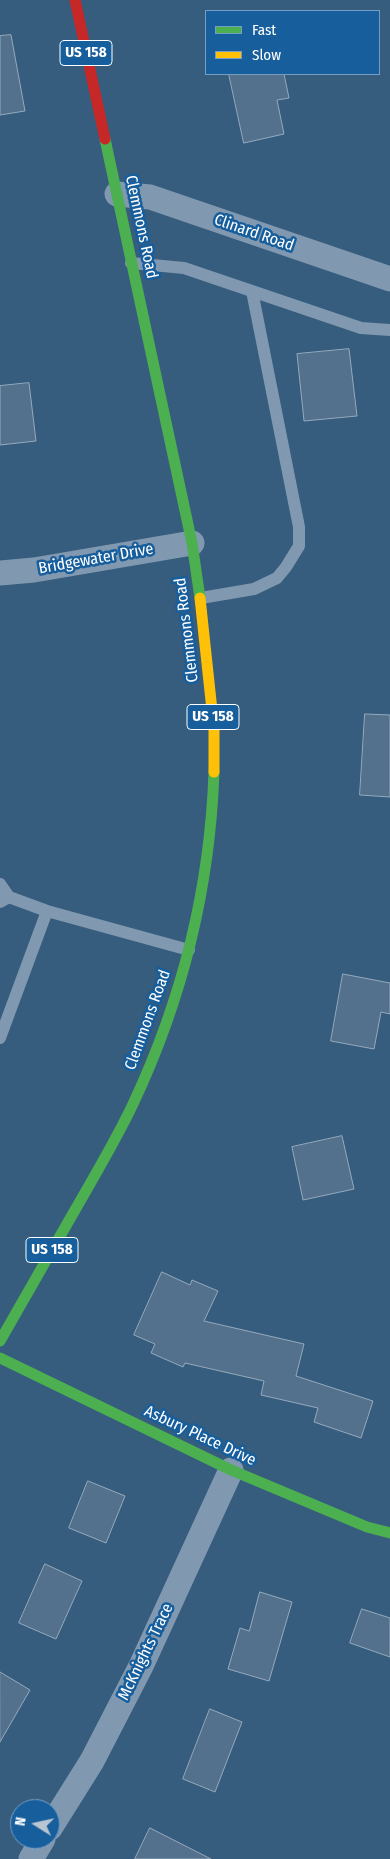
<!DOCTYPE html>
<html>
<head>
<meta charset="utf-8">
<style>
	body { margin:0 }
	#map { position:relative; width:390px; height:1859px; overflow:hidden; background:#365c7e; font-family:"Fira Sans Condensed",sans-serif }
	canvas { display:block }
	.legend { position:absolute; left:205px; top:10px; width:175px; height:65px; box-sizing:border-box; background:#175e9d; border:1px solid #749ec4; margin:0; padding:6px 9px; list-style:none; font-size:15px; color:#fff }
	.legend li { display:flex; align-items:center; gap:10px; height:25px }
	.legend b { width:25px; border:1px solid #749ec4 }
	.north { position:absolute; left:10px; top:1799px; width:50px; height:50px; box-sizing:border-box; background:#175e9d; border:1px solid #749ec4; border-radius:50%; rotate:280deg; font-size:14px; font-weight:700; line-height:20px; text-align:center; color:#fff }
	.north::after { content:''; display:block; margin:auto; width:18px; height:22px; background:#b9c6d2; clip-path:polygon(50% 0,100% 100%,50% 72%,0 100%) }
</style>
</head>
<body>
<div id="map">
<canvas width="390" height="1859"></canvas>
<ul class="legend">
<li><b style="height:6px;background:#4caf50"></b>Fast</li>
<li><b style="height:6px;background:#ffc107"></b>Slow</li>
</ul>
<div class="north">N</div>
</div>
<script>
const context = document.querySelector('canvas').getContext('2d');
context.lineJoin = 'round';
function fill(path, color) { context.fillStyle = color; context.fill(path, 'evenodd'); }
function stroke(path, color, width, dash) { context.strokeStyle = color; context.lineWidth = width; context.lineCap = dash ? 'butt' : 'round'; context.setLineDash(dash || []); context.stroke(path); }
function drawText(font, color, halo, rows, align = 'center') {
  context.font = font + ' "Fira Sans Condensed",sans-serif'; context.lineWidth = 5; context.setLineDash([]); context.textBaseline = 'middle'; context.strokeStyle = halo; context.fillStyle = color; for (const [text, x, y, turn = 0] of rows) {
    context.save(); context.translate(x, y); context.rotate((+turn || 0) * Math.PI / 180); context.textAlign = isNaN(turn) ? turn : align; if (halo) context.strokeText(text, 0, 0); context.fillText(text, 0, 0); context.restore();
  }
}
const building = new Path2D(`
	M11,35L25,111L0,115V36Z
	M229,74H284L289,98L277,100L284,134L244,143Z
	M349,349L357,416L304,421L297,354Z
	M29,383L36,441L0,445V386Z
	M365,714L390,715V797L360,795Z
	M343,974L390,983V1014L381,1012L374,1049L331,1041Z
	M342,1136L354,1189L303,1200L292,1147Z
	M162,1272L190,1285L192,1280L218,1291L204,1321L304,1344L296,1376L373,1401L361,1438L314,1422L318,1408L261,1395L264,1381L185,1363L183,1367L151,1353L155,1344L134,1335Z
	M88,1481L125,1496L106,1543L69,1528Z
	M45,1564L82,1581L56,1639L19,1623Z
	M260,1592L292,1602L269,1681L228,1669L240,1628L249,1631Z
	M362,1609L390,1618V1657L350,1643Z
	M0,1672L30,1690L0,1742Z
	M210,1709L242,1722L215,1792L183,1779Z
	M150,1828L211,1859H135Z`);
fill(building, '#53718c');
stroke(building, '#95aabd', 1);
stroke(new Path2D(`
	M131,263L184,268L361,328L390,330
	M201,598L254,589L277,578L286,567L299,546V527L252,291
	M0,884L9,897
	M0,902L9,897L47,911L189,950
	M0,1038L47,911`), '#8199b0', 12);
stroke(new Path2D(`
	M117,194L150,197L390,279
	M0,573L34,570L192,543
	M50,1828L92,1761L141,1666L231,1470
	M31,1859L43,1839`), '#8199b0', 25);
stroke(new Path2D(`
	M105,139L192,543L200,598
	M0,1341C25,1297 50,1254 75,1210C95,1175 116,1140 133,1104C182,1000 210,887 214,772
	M0,1358L231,1470L367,1527L390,1533`), '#4caf50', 11);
stroke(new Path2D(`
	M200,598L214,729V772`), '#ffc107', 11);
stroke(new Path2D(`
	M75,0L105,139`), '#c62828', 11);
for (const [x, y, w] of [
	[86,53,52],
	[213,717,52],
	[52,1250,52]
]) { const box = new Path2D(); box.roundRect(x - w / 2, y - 12.5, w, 25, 4); context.fillStyle = '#175e9d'; context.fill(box); stroke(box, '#fff', 1); }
drawText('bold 15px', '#fff', null, [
	["US 158",86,53],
	["US 158",213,717],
	["US 158",52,1250]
]);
drawText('16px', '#fff', '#175e9d', [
	["Clemmons Road",141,227,78],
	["Clinard Road",254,233,19],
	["Bridgewater Drive",96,559,-10],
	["Clemmons Road",187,630,-97],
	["Clemmons Road",148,1020,-70],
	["Asbury Place Drive",200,1436,25],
	["McKnights Trace",146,1652,-64]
]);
</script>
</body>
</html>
